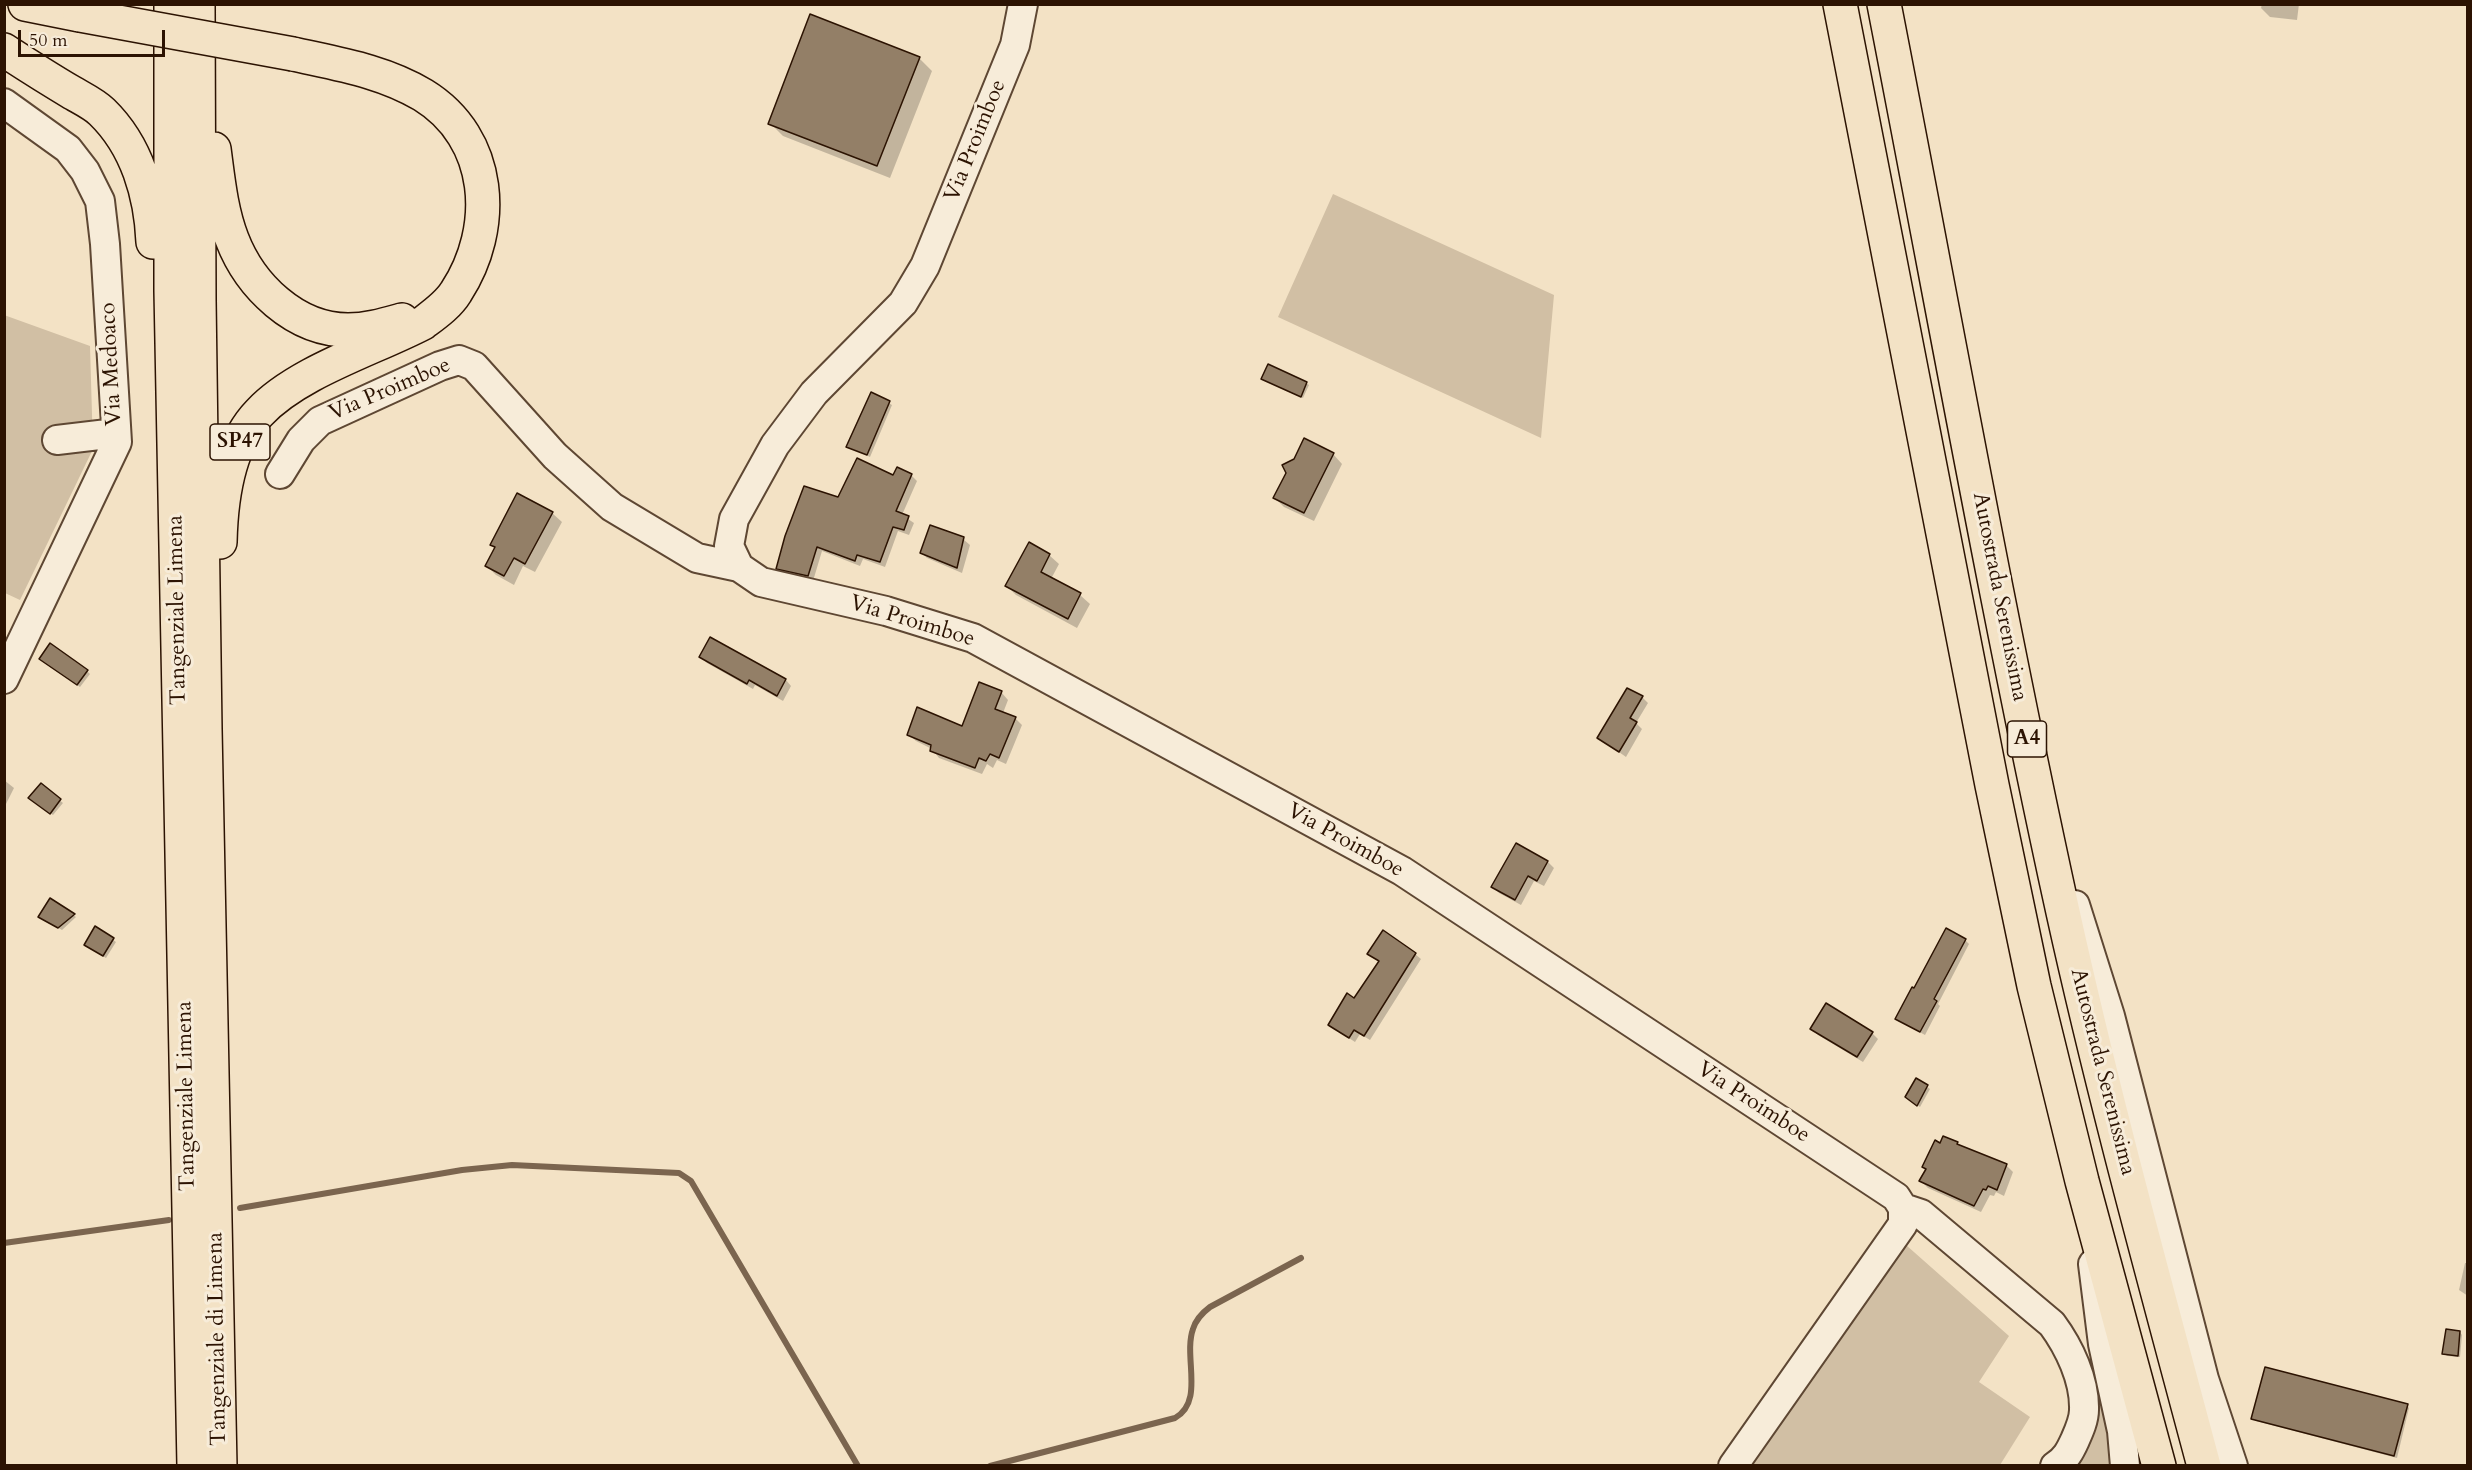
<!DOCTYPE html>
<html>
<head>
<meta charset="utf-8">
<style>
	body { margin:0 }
	#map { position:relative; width:2472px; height:1470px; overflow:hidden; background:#f3e2c5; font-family:Cardo,serif }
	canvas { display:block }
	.frame { position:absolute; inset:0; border:6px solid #2c1302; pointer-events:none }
	.scale { position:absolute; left:18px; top:30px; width:147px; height:27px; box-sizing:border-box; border:3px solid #2c1302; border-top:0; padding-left:8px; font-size:18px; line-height:21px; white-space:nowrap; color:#2c1302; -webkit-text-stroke:4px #f7ecd9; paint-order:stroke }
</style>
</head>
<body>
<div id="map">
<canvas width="2472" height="1470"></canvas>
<div class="frame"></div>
<div class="scale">50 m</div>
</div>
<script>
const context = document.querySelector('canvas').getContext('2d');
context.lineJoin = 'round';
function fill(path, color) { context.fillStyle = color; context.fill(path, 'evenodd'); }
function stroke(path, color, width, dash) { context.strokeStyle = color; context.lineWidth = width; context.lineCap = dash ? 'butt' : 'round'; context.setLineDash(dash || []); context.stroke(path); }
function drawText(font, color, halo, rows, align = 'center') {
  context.font = font + ' Cardo,serif'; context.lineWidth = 6; context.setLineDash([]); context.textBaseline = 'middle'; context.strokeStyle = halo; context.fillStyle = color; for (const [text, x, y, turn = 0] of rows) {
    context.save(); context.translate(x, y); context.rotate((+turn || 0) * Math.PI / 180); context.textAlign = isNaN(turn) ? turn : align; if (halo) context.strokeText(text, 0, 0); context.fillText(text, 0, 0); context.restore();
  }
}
fill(new Path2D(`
	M1333,194L1554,295L1541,438L1278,317Z
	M4,315L90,346L93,449L20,600L5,593Z
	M1906,1245L2009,1336L1979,1382L2030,1417L2000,1465L1742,1466Z
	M2105,1396L2111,1465L2071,1466L2095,1398Z`), '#d1bfa4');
fill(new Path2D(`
	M2262,4H2299L2297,20L2270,17L2261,8Z
	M919,58L932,71L890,178L783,136L770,123Z
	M1263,379L1306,383L1309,385L1303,398Z
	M872,394L892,405L870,457L847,446Z
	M1333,454L1342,464L1314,521L1284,507L1275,498Z
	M911,475L917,481L902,515L914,523L909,535L898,531L885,567L863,559L860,566L822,551L813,581L784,574L778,568L839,499L894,477Z
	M552,513L562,522L535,572L523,566L514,585L496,575L487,566L496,549L491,544Z
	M963,539L970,545L962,573L927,558L921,552Z
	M1049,555L1059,564L1051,579L1080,595L1090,604L1077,628L1016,595L1007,586Z
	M711,639L786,680L791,686L783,701L755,685L753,689L707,663L701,657Z
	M43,662L87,671L90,674L80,687Z
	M1001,692L1008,700L1003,713L1015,718L1022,725L1006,764L997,760L993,768L987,764L982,774L939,758L932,749L916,741L908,734L962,728Z
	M1642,697L1648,703L1636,723L1642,729L1626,757L1599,738Z
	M4,780L14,788L4,808Z
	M41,785L63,803L53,815L33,800Z
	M1516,845L1548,862L1554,868L1544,886L1534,881L1521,905L1499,893L1493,887Z
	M50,900L76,917L62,930L43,919Z
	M96,928L116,942L106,958L88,947Z
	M1965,940L1969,944L1938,1004L1940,1006L1925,1035L1901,1022L1897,1018L1915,990Z
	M1369,954H1415L1421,959L1370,1040L1360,1034L1355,1042L1329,1025L1354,1000L1380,963Z
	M1812,1029L1872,1033L1878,1039L1863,1062L1818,1035Z
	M1916,1080L1930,1089L1920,1107L1909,1099Z
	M1957,1144L1961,1147L2006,1165L2013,1172L2004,1196L1996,1192L1994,1196L1990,1195L1981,1212L1928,1188L1921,1181L1927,1170L1924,1167L1941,1145Z
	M2465,1263H2468V1296L2459,1290Z
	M2460,1332L2462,1335L2460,1357L2447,1356L2444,1353Z
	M2407,1406L2409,1408L2397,1458L2256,1421L2253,1419Z`), '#0003');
stroke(new Path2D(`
	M240,1208L462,1170L512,1165L679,1173L691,1181L858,1466
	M4,1243L169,1220
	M990,1466L1175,1418C1205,1401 1183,1357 1193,1329C1196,1319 1202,1313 1210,1307L1301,1258`), '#7b654f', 6);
const building = new Path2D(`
	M810,14L920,57L877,166L768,124Z
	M1268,364L1307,382L1301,397L1261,379Z
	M871,392L890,401L867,455L846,447Z
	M1304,438L1334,453L1304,513L1273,498L1286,473L1282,465L1294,459Z
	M857,458L893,475L897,467L912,474L896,511L909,516L904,530L893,527L880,562L857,555L855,561L817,547L808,576L776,569L785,536L804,486L838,497Z
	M517,493L553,512L525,564L514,558L504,576L485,566L495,547L490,545Z
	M930,525L964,537L957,568L920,553Z
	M1029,542L1050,554L1041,572L1081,593L1068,619L1005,586Z
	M710,637L786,679L777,696L749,680L747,684L699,657Z
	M50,643L88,670L77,685L39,659Z
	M979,682L1002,691L995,709L1016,717L999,758L990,754L986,761L979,758L975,768L930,751L931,745L907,735L917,707L962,726Z
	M1627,688L1643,696L1630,718L1637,722L1619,752L1597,738Z
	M41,783L61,799L50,814L28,798Z
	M1516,843L1548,861L1537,881L1528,876L1515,900L1491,887Z
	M50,898L75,914L58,928L38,917Z
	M95,926L114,938L103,956L84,945Z
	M1946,928L1966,939L1934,999L1937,1001L1920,1032L1895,1019L1912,987L1914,988Z
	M1383,930L1416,953L1364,1036L1354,1030L1349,1038L1328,1025L1347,993L1354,998L1379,961L1367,954Z
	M1826,1003L1873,1032L1857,1057L1810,1029Z
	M1916,1078L1928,1085L1917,1106L1905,1097Z
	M1943,1136L1958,1142L1957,1144L2007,1164L1997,1190L1988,1186L1986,1190L1983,1189L1974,1206L1919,1181L1926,1169L1922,1167L1935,1140L1940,1143Z
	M2446,1329L2460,1331L2458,1356L2442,1354Z
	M2265,1367L2408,1404L2394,1456L2251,1419Z`);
fill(building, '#937f67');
stroke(building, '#2c1302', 1.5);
const minor = new Path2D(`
	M1023,4L1015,45L925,266L903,303L814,393L775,445L734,519L729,546L739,567L761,582L886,611L973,638L1402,871L1896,1197L1903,1208V1224L1733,1466
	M4,103L68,149L85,171L100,201L105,244L117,442L4,679
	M57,440L116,433
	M280,474L301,440L320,421L440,366L459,360L474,366L555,456L612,507L697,558L739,567
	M2075,905L2110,1016L2204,1379L2233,1466
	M1903,1208L1921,1214L2052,1324C2069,1347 2085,1380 2084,1410C2084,1420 2079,1431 2075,1440C2070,1451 2066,1459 2055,1466
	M2093,1264L2103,1344L2122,1431L2125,1466`);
const highway = new Path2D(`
	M25,4L80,15
	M171,4V291L194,1466
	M198,4L199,299L205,729L220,1466
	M1840,4L1992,785L2034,986L2082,1181L2159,1466
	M1884,4C1943,307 1997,611 2063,912C2104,1098 2155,1282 2204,1466
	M4,50C27,65 49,79 71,92C81,98 94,104 102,112C137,146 151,195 153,242
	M214,149C218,179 221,211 232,239C250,286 295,330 348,330C367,330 384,325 402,320
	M220,542C221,499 228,445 259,413C297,372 373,349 423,323C435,314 448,305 456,292C498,228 493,138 423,95C383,71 338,64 293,54`);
stroke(minor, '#5e4733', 32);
stroke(highway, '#2c1302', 36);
stroke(minor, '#f7ecd9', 28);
stroke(highway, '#f3e2c5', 33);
const highwayBridge = new Path2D(`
	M80,15L293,54`);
stroke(highwayBridge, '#2c1302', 36, []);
stroke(highwayBridge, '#f3e2c5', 33);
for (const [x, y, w] of [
	[240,442,60],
	[2027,739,39]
]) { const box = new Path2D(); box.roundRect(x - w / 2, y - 18, w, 36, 4.5); context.fillStyle = '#f7ecd9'; context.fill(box); stroke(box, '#2c1302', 1.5); }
drawText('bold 21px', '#2c1302', null, [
	["SP47",240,442],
	["A4",2027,739]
]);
drawText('22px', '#2c1302', '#f7ecd9', [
	["Via Proimboe",976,141,-68],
	["Via Medoaco",112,364,-93],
	["Via Proimboe",390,390,-23],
	["Autostrada Serenissima",1999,597,79],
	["Tangenziale Limena",178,610,-91],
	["Via Proimboe",912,622,17],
	["Via Proimboe",1345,841,29],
	["Autostrada Serenissima",2102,1072,76],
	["Tangenziale Limena",187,1096,-91],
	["Via Proimboe",1753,1103,33],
	["Tangenziale di Limena",218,1339,-91]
]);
</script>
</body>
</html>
